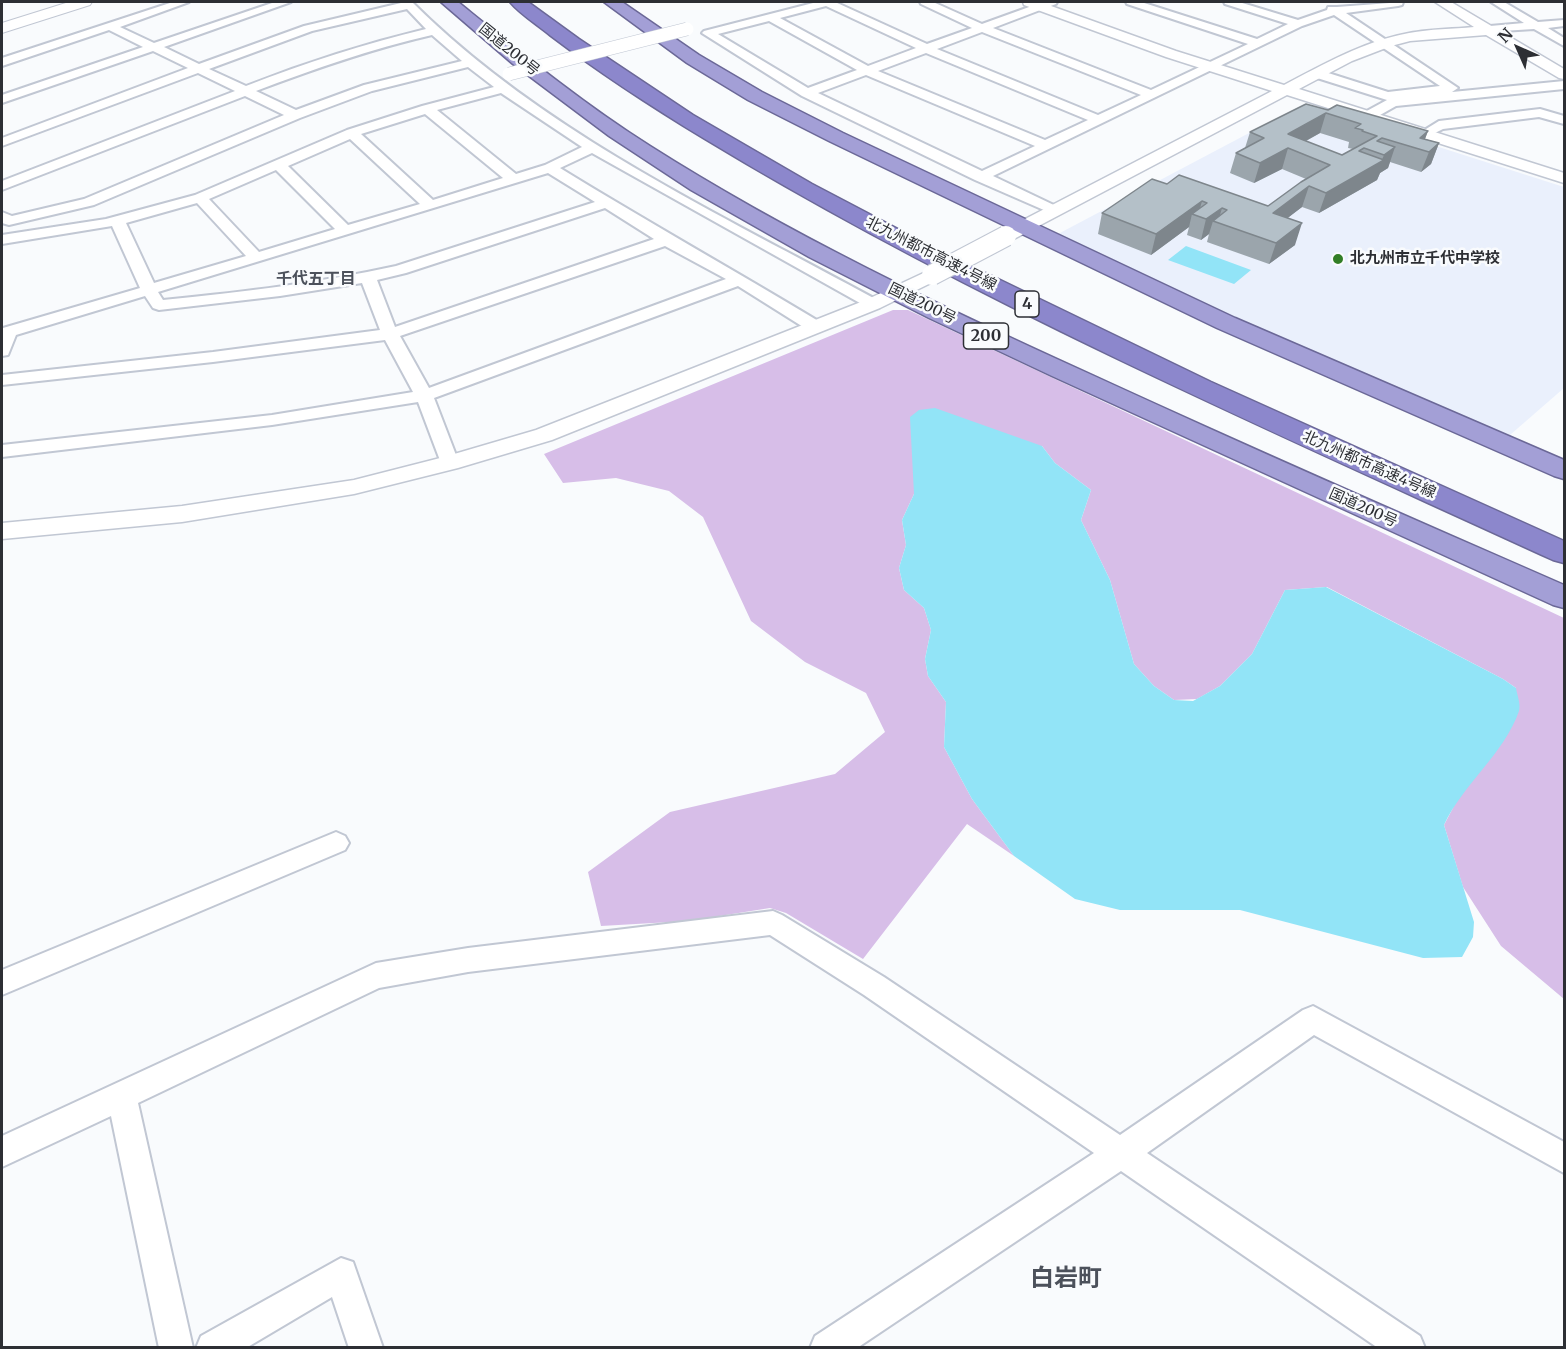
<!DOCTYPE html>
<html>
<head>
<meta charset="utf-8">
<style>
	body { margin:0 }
	#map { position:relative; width:1566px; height:1349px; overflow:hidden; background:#f9fbfd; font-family:Merriweather,serif }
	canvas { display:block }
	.frame { position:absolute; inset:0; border:3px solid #2d2f34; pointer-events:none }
	.north { position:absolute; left:1488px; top:18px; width:60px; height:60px; -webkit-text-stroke:4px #f9fbfd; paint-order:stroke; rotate:315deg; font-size:16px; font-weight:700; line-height:24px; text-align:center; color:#2d2f34 }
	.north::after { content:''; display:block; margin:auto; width:21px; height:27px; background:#2d2f34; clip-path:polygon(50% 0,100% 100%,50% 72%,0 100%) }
</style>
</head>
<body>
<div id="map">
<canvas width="1566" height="1349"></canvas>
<div class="frame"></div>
<div class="north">N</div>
</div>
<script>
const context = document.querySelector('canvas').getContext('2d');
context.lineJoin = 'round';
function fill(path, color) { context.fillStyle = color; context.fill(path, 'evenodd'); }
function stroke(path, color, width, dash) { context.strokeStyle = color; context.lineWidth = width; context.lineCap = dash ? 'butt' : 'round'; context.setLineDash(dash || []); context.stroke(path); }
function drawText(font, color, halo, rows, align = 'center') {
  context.font = font + ' Merriweather,"Noto Sans JP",serif'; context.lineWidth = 5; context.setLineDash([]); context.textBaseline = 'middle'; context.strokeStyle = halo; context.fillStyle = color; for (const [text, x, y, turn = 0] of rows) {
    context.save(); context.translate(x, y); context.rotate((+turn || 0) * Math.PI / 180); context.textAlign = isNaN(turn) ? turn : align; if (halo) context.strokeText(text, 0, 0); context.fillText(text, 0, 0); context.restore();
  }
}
fill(new Path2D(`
	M1304,104L1564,187V388L1510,435L1293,345L1058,234Z`), '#eaf0fc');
fill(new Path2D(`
	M893,310H908L1564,618V999L1501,946L1463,887L1444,825L1516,688L1503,679L1327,587L1285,590L1252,654L1220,686L1197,699L1174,700L1154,686L1134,664L1110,580L1081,520L1091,490L1055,463L1042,446L914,467V494L902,520L906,545L899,568L904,590L924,608L931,630L925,659L928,676L946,702L944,747L972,799L1014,856L967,824L863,959L786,913L770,908L688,921L601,926L588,872L670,812L835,774L885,732L866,693L805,662L751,621L703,517L669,491L616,478L563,483L544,454Z`), '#d7bee8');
fill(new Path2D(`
	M1186,246L1251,270L1234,284L1168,260Z
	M935,408L1042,446L1055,463L1091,490L1081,520L1110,580L1134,664L1154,686L1174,700L1193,701L1220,686L1252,654L1285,590L1326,587L1503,679L1516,688C1517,695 1521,704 1519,711C1504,754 1463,784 1444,825L1474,922L1473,937L1462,957L1423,958L1240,910H1120L1075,899L1014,856L972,799L944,747L946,702L928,676L925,659L931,630L924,608L904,590L899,568L906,545L902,520L914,494L910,417L919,410Z`), '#92e4f7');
const minor = new Path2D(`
	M173,2H189L120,27L154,43L275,2H291L164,47L199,64L304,26L401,3V2H412C542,132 718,213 879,301L881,304L873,309L867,307L592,153L560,168C646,221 734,270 820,322L822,326L820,330H808L738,286L434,398L459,463L457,467H443L441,463L418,402L272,425L2,457V445L272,415L413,392L385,340L213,362L2,385V375L213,352L380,330L362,283L280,296L159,310L153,308L145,296L16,335L8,355L2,356L3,328L140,288L112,226L2,244V235L106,219L195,195L347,130L422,106L494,87L468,67L372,91L300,118L94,205L9,225L2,223V212L12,216L84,199L284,115L245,96L2,190V181L235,91L198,73L2,146V138L188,68L153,51L2,103V95L143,47L109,30L2,66V58ZM407,9L426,29C364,44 305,63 246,86L209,69L312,31ZM432,35L462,61L364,85L296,110L256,91C314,69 371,49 432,35ZM501,93L582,147L545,165L516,174L437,110ZM425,114L503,178L433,200L361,134ZM350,139L420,204L348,225L288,166ZM276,170L335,229L259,252L209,199ZM548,173L595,202L396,266C319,283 242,292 163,300L158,292ZM197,203L246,256L154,283L126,223ZM605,208L654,239L395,327L377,280L406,273ZM665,246L726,279L429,388L400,336Z
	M817,2H835L927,44L972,28L921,4L920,2H933L982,24L1043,2H1057L1056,4L993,28L1151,90L1248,44L1127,4L1126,2H1141L1257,39L1288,24L1225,4L1224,2H1239L1298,20L1327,10L1328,7H1337L1403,2L1402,5L1398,6L1346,13L1458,88L1452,92L1432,94L1564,81V89L1396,106L1373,119H1363L1361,116L1363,113L1387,100L1314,77L1312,74L1314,71H1322L1388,92L1440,86L1334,15L1302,26L993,176L1058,207L1060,210L1058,213L1053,214L975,180L802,96L702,33L704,31ZM826,6L916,48L868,66L780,18ZM769,21L857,70L808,88L718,34ZM982,32L1141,95L1098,115L937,49ZM926,53L1088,120L1045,140L878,71ZM866,75L1035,146L982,171L818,93Z
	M1491,2H1504L1538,22L1564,20V26L1548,28L1564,38V46L1534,29L1486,32L1484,30L1490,26L1524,23Z
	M1540,109L1564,116V124L1539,117L1443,129L1425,138L1418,134L1439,121Z
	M336,832L345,836L349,843L345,850L2,995V970Z
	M773,911L782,915L884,977L1120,1135L1303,1010L1313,1006L1564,1142V1173L1314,1035L1147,1153L1420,1336L1425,1348H1378L1121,1171L857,1348H810L815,1336L1094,1153L864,995L770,935L468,972L379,988L138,1103L193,1348H159L111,1116L2,1167V1136L376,963L468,948Z
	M341,1258L353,1262L383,1348H349L332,1297L246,1348H196L201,1336Z`);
const tertiary = new Path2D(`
	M1023,2H1040L1176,51L1284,85C1324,64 1364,41 1409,33C1430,29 1453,29 1474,27L1435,2H1451L1564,69V79L1559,78L1486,35L1410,41L1391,46L1352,61L1299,89L1564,173V183L1287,95L1012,240H1000L997,236L1000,232L1272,91L1166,57L1024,5Z
	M932,269L939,271L941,275L939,279L880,308L552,440L458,468L354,494L182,522L2,539V523L182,506L354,480L444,457L536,430L866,300Z`);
const secondary = new Path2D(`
	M69,2H92L90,5L2,33V23Z`);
const trunk = new Path2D(`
	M441,2H458C520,52 582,103 650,146C790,235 940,306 1092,375C1248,447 1406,516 1564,585V608L1553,605L1052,376L929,318L809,257L691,190L609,136L513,64Z
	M604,2H622L699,55L762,92L843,133L1235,318L1564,460V479L1554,476L1217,328L829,141L748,100L687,63Z`);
const motorway = new Path2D(`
	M510,2H528L579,39L693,115L812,184L934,248L1211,382L1564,541V563L1553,560C1268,429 974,302 705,139C652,107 600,73 551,36C538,25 521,15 510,2Z`);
stroke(minor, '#c1c7d3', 4);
stroke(tertiary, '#c1c7d3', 3);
stroke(secondary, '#c1c7d3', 2);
stroke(trunk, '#6b6897', 3);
stroke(motorway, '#6b6897', 3);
fill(minor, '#fff');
fill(tertiary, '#fff');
fill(secondary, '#fff');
fill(trunk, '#a39fd6');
fill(motorway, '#8c87cc');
const minorBridge = new Path2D(`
	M509,74L687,29`);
const tertiaryBridge = new Path2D(`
	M932,275L1006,236`);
stroke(minorBridge, '#c1c7d3', 14, []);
stroke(tertiaryBridge, '#c1c7d3', 22, []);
stroke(minorBridge, '#fff', 13);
stroke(tertiaryBridge, '#fff', 20);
fill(new Path2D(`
	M1328,110L1428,131L1425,139L1439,143L1431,164L1421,172L1390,162L1388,168L1380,173L1377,180L1319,213L1302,207L1287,218L1295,245L1269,264L1207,242L1209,234L1201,240L1187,235L1189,227L1151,255L1098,234L1102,213L1167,184L1268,206L1306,179L1282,169L1254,183L1230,173L1236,153L1245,148L1250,132ZM1320,133L1349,142L1348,148L1353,149L1342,155L1306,141Z`), '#9ba5ac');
fill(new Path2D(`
	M1326,113L1320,133L1291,149L1288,148L1282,169L1254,183L1260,163L1288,134Z
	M1428,131L1421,149L1420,138Z
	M1439,143L1431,164L1421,172L1429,152Z
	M1395,147L1388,168L1380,173L1377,180L1319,213L1326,193L1381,162L1384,155Z
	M1309,186L1302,207L1267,234L1273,213Z
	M1202,201L1198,216L1192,214L1189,227L1151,255L1156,234Z
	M1222,208L1218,222L1213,221L1209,234L1201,240L1206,219Z
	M1302,223L1295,245L1269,264L1276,243Z`), '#7e868c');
const building = new Path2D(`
	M1306,104L1328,110L1337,105L1428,131L1420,138L1439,143L1429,152L1382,138L1377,141L1395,147L1384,155L1364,148L1359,151L1384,160L1326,193L1309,186L1273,213L1302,223L1276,243L1213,221L1227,210L1222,208L1206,219L1192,214L1207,203L1202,201L1156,234L1102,213L1152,179L1167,184L1179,175L1268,206L1301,182L1330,165L1288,148L1260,163L1236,153L1264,138L1250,132ZM1326,113L1361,124L1355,128L1363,130L1362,131L1377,136L1342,155L1288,134Z`);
fill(building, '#b4c0c8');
stroke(building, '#7e868c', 1.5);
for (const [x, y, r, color] of [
	[1338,259,6,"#327e26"]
]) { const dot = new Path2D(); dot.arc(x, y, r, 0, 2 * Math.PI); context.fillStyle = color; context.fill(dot); stroke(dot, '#f9fbfd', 2); }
drawText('15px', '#2d2f34', '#f9fbfd', [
	["国道200号",509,50,39],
	["北九州都市高速4号線",931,254,27],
	["国道200号",922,304,26],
	["北九州都市高速4号線",1369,465,24],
	["国道200号",1363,508,24]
]);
drawText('bold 15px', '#2d2f34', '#f9fbfd', [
	["北九州市立千代中学校",1350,259]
], 'left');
drawText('bold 16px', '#4c515b', '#f9fbfd', [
	["千代五丁目",316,279]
]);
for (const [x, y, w] of [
	[1027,304,24],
	[986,336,45]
]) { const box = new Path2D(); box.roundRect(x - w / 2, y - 13, w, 26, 4.5); context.fillStyle = '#f9fbfd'; context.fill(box); stroke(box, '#2d2f34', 1.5); }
drawText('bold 16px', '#2d2f34', null, [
	["4",1027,304],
	["200",986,336]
]);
drawText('bold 24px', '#4c515b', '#f9fbfd', [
	["白岩町",1066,1279]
]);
</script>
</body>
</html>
